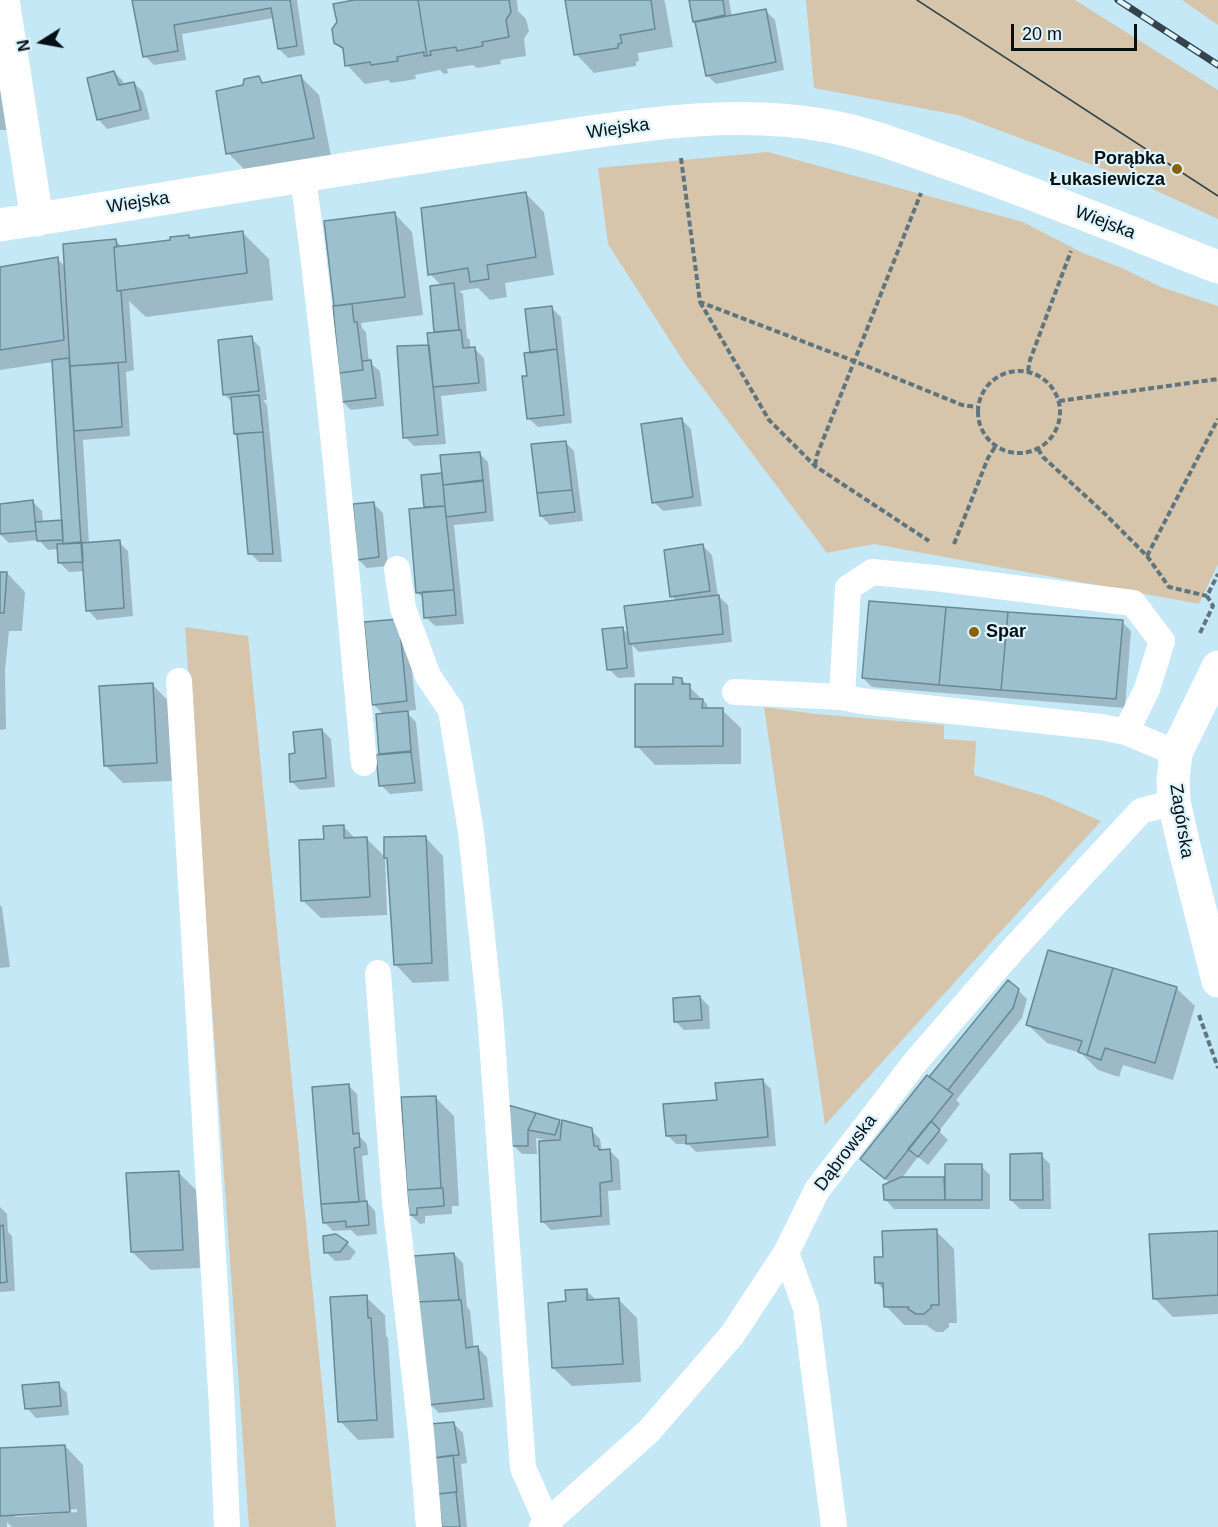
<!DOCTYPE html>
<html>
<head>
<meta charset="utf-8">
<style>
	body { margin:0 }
	#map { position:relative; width:1218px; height:1527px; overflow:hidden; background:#c5e8f7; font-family:Arial,sans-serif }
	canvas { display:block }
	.north { position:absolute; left:12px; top:12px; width:60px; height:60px; -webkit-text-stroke:4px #def3fc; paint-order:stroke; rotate:259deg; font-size:16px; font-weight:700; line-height:24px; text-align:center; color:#051015 }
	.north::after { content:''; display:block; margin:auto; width:21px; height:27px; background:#051015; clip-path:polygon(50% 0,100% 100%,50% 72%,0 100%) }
	.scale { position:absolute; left:1011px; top:24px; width:126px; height:27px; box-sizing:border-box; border:3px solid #051015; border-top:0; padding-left:8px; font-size:18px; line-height:21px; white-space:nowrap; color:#051015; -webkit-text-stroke:4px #def3fc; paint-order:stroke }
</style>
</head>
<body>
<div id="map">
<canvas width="1218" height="1527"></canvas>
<div class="north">N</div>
<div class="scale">20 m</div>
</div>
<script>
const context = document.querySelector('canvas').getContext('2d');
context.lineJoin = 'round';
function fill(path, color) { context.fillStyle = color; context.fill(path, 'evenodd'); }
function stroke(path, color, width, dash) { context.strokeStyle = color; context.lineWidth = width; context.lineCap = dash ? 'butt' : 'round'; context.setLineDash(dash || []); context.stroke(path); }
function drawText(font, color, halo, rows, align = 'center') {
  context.font = font + ' Arial,sans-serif'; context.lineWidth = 4.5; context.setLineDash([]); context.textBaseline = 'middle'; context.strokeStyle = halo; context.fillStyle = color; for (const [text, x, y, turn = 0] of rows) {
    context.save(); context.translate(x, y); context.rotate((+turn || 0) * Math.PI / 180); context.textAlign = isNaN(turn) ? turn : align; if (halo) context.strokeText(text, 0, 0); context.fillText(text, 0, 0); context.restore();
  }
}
fill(new Path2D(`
	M806,0H1075L1218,90V219L1133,180L958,115L814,88Z
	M1182,0H1218V25Z
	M768,152L1023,222L1083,253L1122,268L1161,287L1218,306V564L1199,604L874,544L827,553L685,364L608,244L598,168Z
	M185,627L248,636L336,1527H249Z
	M764,707L816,714L944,725V739L976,741L974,775L1044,796L1101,821L825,1125Z`), '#d6c5aa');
fill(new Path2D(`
	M133,0H297L305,55L288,58L279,49L274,18L182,34L186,60L154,65L145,56Z
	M362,0H517L518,11L526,19L529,31L524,39L526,56L500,60L501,64L477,68L473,65L447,69L448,73L444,74L440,70L415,75L416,79L391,83L388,80L365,84L347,65L345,52L335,42Z
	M567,0H664L665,2L673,47L638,53L639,61L636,62V66L594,73L576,54Z
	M691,0H729L732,17L766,11L775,20L784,70L716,84L707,75Z
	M0,52L8,130H0Z
	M114,72L123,81L124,86L134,83L143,92L150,119L107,129L98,119Z
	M301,77L319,95L331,156L246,171L228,153L245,87L259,78L265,84Z
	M525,193L544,212L554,275L505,283L507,297L490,300L478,288L459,291L463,294L467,338L470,340V349H475L484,358L487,391L441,396L446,444L414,446L405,437L435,333L431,287L442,286L430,274Z
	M394,213L412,232L423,315L361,323L362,328L366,332L369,362L380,371L384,406L351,410L342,401L334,307Z
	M242,232L269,259L273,300L146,317L129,301L134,370L126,372L130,436L83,440L89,544L119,542L128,551L133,616L97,620L88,610L85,571L69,572L60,563L59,549L48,550L39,540L9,543L0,534V505L33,502L42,511L43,523L64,521L53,362L0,370V268L57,259L66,267L116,241L123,248L172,241L188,237L190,239Z
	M552,308L561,317L572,423L538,427L528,418V377L532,354Z
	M251,338L260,347L267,400H263L267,405L282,562H259L250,553L239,438L235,434L233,403L224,394Z
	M682,420L691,429L702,506L663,511L654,502Z
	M565,442L574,451L583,521L550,525L541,516Z
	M479,453L488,462L494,521L454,525L464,624L435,626L426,617L424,599L417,592L426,509L423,476L443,475Z
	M374,504L383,513L388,566L367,568L358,559Z
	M703,546L712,555L718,596L728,605L732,642L639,652L632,645L635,677L618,678L609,669L622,628L629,635L677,601L672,596Z
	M0,573H7L25,592L22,631H9L5,670L6,729L0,730Z
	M1122,622L1131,631L1125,708L872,687L863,678Z
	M366,624L408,629L416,710L405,711L416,722L423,791L390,794L381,785V756L377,715H384L373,704Z
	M681,679L707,704V706L711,710H722L741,728V764L655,765L637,746L675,686Z
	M152,684L170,703L174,781L123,783L105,765Z
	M322,730L331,739L335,787L300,790L291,781L297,754Z
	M343,826L356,839H367L385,857L387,915L321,918L302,900L325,840Z
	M425,837L443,856L449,981L413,983L395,964L389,860L386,857Z
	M0,905L2,907L10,967L0,968Z
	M1176,988L1195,1006L1173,1080L1123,1065L1119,1077L1098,1070L1081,1053L1047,1043L1028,1025Z
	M1018,990L1027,999L1022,1018L956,1100L960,1104L939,1131L948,1140L928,1165L918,1157L901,1179H946L981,1166L990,1175V1209H894L885,1199L890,1183L862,1159L929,1079Z
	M700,997L709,1006L710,1029L684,1030L675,1021Z
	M762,1080L771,1089L776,1146L696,1152L688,1144H676L667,1135L718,1101Z
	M348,1085L357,1094L360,1137L367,1144L368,1155L362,1156L366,1201L375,1211L377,1234L357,1236L351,1230L333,1231L324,1222Z
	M435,1097L454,1116L459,1206H452V1214L425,1216V1223L420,1224L411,1215V1192L409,1189Z
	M510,1107L559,1121L563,1125L591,1130L600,1139L602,1151H610L619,1160L621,1190L608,1191L610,1225L551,1230L542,1221L550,1141L536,1138L537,1154H522L513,1145Z
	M1041,1155L1050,1164L1051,1209H1020L1011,1200Z
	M178,1172L197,1191L200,1268L151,1270L132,1252Z
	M0,1207L7,1214L8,1232L12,1236L15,1291L0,1292Z
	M936,1231L954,1249L957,1323H949V1327L943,1332H936L926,1325H904L886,1306L885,1291L876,1282L884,1259Z
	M1218,1232V1314L1173,1317L1155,1299Z
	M347,1243L356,1252L350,1260L335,1261L326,1252Z
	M454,1254L463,1263L467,1307L470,1310L474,1348H478L487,1357L493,1407L439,1413L430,1404L415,1258Z
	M586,1290L597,1301L619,1300L637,1318L641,1382L572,1386L553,1368L568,1303Z
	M366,1297L385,1315L386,1336L388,1338L394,1438L358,1440L340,1421Z
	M58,1384L67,1393L69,1415L36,1418L27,1408Z
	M454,1424L463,1433L467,1463L461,1464L467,1527H443Z
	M65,1446L83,1465L87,1527H12L7,1522V1527H0V1450ZM77,1509V1512L15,1517V1514Z`), '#0003');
const building = new Path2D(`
	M132,0H290L297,46L278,49L271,8L174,25L178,51L143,57Z
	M354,0H418L427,56H424V52L397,57L398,61L371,65L370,62L345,66L343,48L334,43L332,29L337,22L333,4Z
	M418,0H509L511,12L506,20L509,37L482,42L483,46L457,51L456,47L430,51L431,55L427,56Z
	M565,0H651L655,29L620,35L622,43L618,44V48L574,55Z
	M689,0H723L725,15L693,22Z
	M766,9L776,62L706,76L695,22Z
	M114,71L119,85L134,82L141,110L97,120L87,78Z
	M301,75L314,138L226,154L216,91L243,85L244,79L259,76L262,83Z
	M526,192L536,257L487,265L489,279L470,282L468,268L428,275L421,208Z
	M395,212L405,297L334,306L324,221Z
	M243,231L247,273L117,291L114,247L170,240V237L189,235V238Z
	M116,239L117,247H114L117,291H121L126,362L70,366L63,244Z
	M58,257L64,340L0,350V267Z
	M454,283L459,330L434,332L430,286Z
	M352,304L354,322H357L363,370L339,373L333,306Z
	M552,306L557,349L530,353L525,309Z
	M461,330L463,348L475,347L479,383L433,387L427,333Z
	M252,336L259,391L223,395L218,340Z
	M429,345L438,435L403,438L397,346Z
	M557,349L564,415L527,419L522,376H527L524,353Z
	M69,358L81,543L63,544L52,360Z
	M371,360L376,398L341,402L339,373L363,370L362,361Z
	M118,363L122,427L74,431L70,366Z
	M259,395L263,432L234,434L231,397Z
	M682,418L693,497L652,503L641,424Z
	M263,432L273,554H248L237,434Z
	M566,441L572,490L537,493L531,444Z
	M480,452L483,481L443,485L440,455Z
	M442,473L445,506L424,507L421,475Z
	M483,480L486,512L446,517L443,485Z
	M572,490L575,512L540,516L537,493Z
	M33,500L36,531L0,534V504Z
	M374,502L379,557L357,560L353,504Z
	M445,506L454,590L416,593L409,509Z
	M62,520L63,540L37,541L35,522Z
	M120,540L124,608L86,611L81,543Z
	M82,542L83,562L58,563L57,544Z
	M703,544L710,591L670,597L664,550Z
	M0,572H7L4,613H0Z
	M454,590L456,615L424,618L422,592Z
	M719,595L723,634L629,644L624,606Z
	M869,601L946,607L939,685L862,678Z
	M946,607L1008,612L1001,690L939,685Z
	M1008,612L1123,620L1116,699L1001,690Z
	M399,619L407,701L372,705L364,622Z
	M623,627L627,668L607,670L602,629Z
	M673,677L682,678V684H690V699H703L702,708H723V746L635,747V684H673Z
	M153,683L157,763L104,766L99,686Z
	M408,711L411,751L379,754L376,714Z
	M322,729L326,778L290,782L289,754L295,753L293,732Z
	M411,752L415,783L379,786L376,755Z
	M344,825V838L367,837L370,897L301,901L299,840L324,839L323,826Z
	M426,836L432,963L394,965L387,858H384V837Z
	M1048,950L1113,968L1087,1055L1078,1052L1082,1041L1026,1025Z
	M1113,968L1177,987L1155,1063L1105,1048L1101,1060L1087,1055Z
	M1008,980L1019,989L1013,1008L948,1090L929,1077Z
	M700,996L702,1020L674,1022L673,998Z
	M927,1075L953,1094L885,1179L860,1159Z
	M763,1079L768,1137L686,1144V1135L666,1136L663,1104L717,1100L715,1083Z
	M349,1084L353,1134L359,1133L360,1147L354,1148L359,1202L321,1204L312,1087Z
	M436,1096L441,1188L407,1190L401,1097Z
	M508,1105L536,1113L528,1130V1146H512Z
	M536,1113L560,1120L555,1135L528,1130Z
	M562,1120L592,1128L594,1146H598L599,1150L610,1149L612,1181L600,1183L601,1216L541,1222L539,1141L560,1140Z
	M931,1121L940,1130L918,1157L908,1149Z
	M1042,1153L1043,1200H1010V1154Z
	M945,1164H982V1200H945Z
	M179,1171L183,1250L131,1252L126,1173Z
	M901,1177H944L945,1200H884L883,1185Z
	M443,1188L444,1206L417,1208V1215H409L407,1190Z
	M367,1201L369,1225L346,1227V1221L323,1223L321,1204Z
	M3,1225L7,1282L0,1283V1226Z
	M937,1229L939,1305H931V1308L924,1314H916L908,1309L909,1307H884L883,1283H875L874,1257H883L882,1231Z
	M1218,1231V1295L1153,1299L1149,1234Z
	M336,1234L348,1242L340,1252L324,1253L323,1236Z
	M454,1253L459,1300L417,1302L413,1256Z
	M587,1289V1300L619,1298L623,1364L552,1368L548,1303L566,1301L565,1290Z
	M367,1295L368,1318H371L377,1420L338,1422L330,1297Z
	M461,1300L466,1348L478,1346L484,1399L428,1405L417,1302Z
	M59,1382L61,1406L25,1409L22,1385Z
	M454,1422L459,1455L434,1458L430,1424Z
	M65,1445L70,1512L0,1516V1448Z
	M453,1455L457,1492L438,1494L434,1458Z
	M456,1492L460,1527H442L438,1494Z`);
fill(building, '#9dc0ce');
stroke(building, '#688996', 1.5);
stroke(new Path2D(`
	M681,158L700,302L854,361L962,405L977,407
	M700,302L769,420L815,466L929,541
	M1028,371L1030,360L1071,251
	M978 412a41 41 0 1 1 82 0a41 41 0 1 1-82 0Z
	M1059,401L1218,379
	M1038,449L1043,457L1104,513L1147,556L1218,419
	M815,465L817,455L921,193
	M954,544L988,458L995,447
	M1147,556L1169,587L1207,596
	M1200,633L1213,606L1207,596L1218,574
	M1199,1015L1218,1068`), '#5f767f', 4, [6, 3]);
stroke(new Path2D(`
	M303,177C329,371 346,567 364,763
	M397,569L403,608L428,676L451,710L471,832L490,1013L523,1468L547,1522
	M179,681L222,1408L227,1527
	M735,692L842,697
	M1126,732L1147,689L1162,641L1133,603L935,578L872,572L848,588L842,697L861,701L1101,727L1126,732L1176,753
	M378,973L395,1201L421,1432L429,1527
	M786,1253L806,1308L834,1527
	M542,1527L649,1431L732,1335L786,1253L817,1190L917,1060L1016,946L1141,811L1174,802`), '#fff', 26);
stroke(new Path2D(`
	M3,0L37,220
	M0,225C174,198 347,167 522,142C622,128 727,107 828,126C867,133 905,148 942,161C1035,193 1126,231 1218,267
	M1218,667L1176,753L1173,780L1174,802L1184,846L1218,981`), '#fff', 33);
stroke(new Path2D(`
	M917,0L1218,196`), '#33444b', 1.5);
const rail = new Path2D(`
	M1118,0L1218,65`);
stroke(rail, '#33444b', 7);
stroke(rail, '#def3fc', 4.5, [14]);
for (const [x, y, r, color] of [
	[1177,169,6,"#8b6203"],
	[974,632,6,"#8b6203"]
]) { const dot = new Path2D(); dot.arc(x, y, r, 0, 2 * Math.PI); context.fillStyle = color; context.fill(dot); stroke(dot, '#def3fc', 2); }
drawText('18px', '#051015', '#def3fc', [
	["Wiejska",618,129,-8],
	["Wiejska",138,203,-9],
	["Wiejska",1105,223,21],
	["Zagórska",1181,821,81],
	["Dąbrowska",846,1153,-53]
]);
drawText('bold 18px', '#051015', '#def3fc', [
	["Porąbka",1165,159],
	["Łukasiewicza",1165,180],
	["Spar",986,632,"left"]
], 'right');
</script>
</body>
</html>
